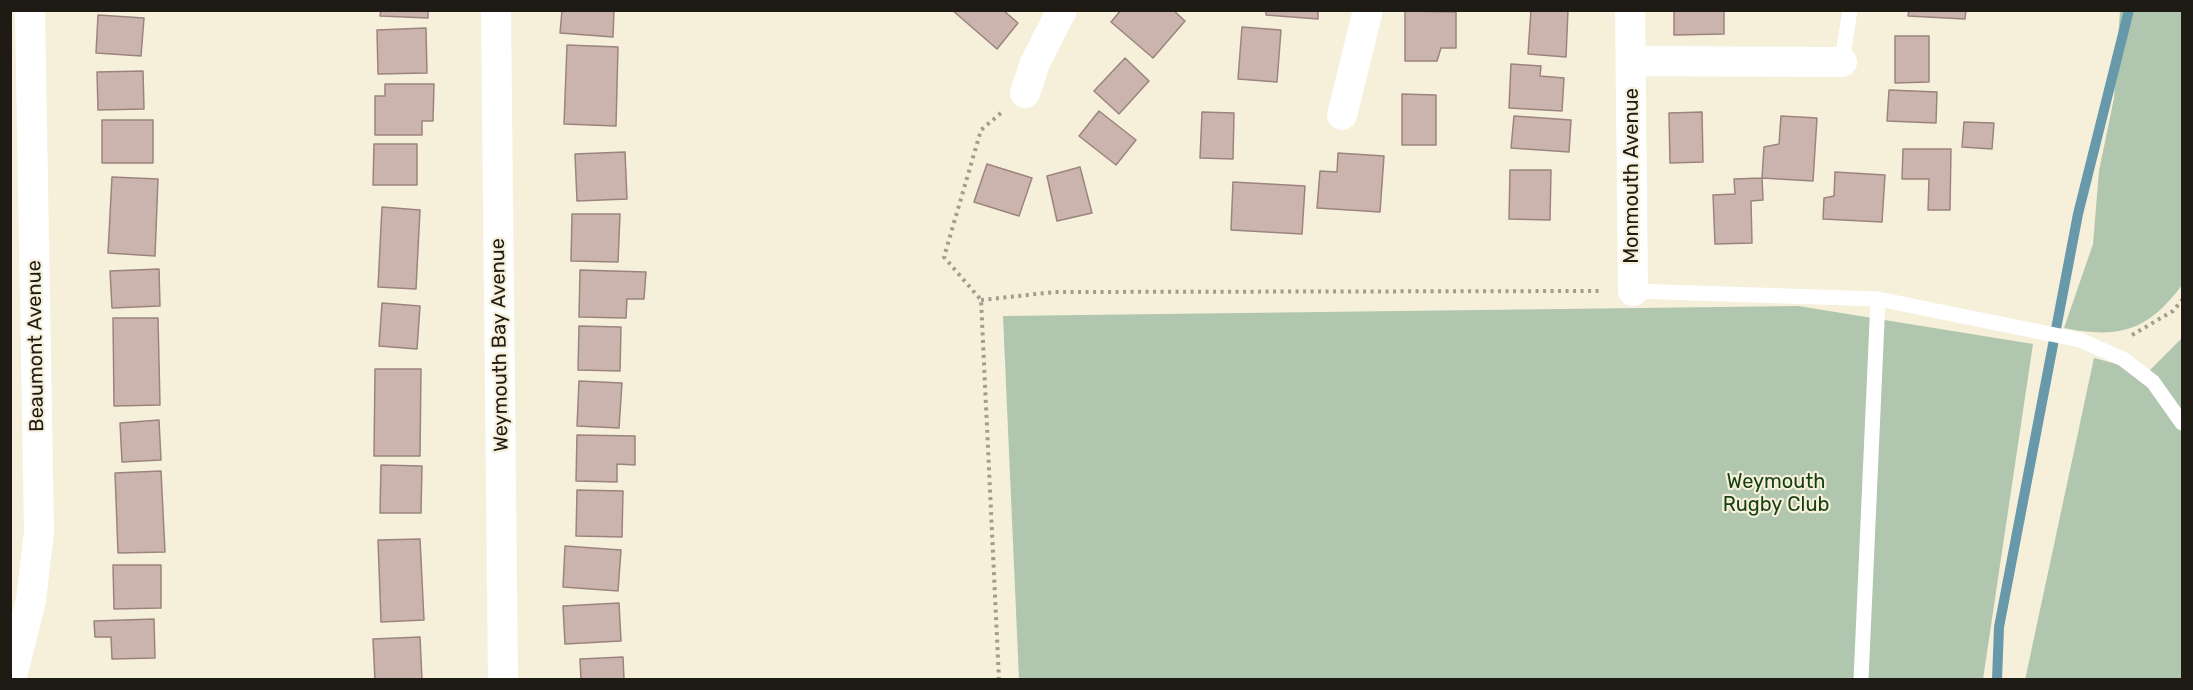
<!DOCTYPE html>
<html>
<head>
<meta charset="utf-8">
<style>
	body { margin:0 }
	#map { position:relative; width:2193px; height:690px; overflow:hidden; background:#f6f0da; font-family:Rubik,sans-serif }
	canvas { display:block }
	.frame { position:absolute; inset:0; border:12px solid #1e1b14; pointer-events:none }
</style>
</head>
<body>
<div id="map">
<canvas width="2193" height="690"></canvas>
<div class="frame"></div>
</div>
<script>
const context = document.querySelector('canvas').getContext('2d');
context.lineJoin = 'round';
function fill(path, color) { context.fillStyle = color; context.fill(path, 'evenodd'); }
function stroke(path, color, width, dash) { context.strokeStyle = color; context.lineWidth = width; context.lineCap = dash ? 'butt' : 'round'; context.setLineDash(dash || []); context.stroke(path); }
function drawText(font, color, halo, rows, align = 'center') {
  context.font = font + ' Rubik,sans-serif'; context.lineWidth = 4.5; context.setLineDash([]); context.textBaseline = 'middle'; context.strokeStyle = halo; context.fillStyle = color; for (const [text, x, y, turn = 0] of rows) {
    context.save(); context.translate(x, y); context.rotate((+turn || 0) * Math.PI / 180); context.textAlign = isNaN(turn) ? turn : align; if (halo) context.strokeText(text, 0, 0); context.fillText(text, 0, 0); context.restore();
  }
}
fill(new Path2D(`
	M2120,11H2182V285C2148,331 2119,339 2064,328L2093,244L2099,171L2114,98Z
	M1798,306L2033,344L1983,679H1019L1003,316Z
	M2182,338V679L2025,680L2094,358L2148,372Z`), '#b0c6ae');
stroke(new Path2D(`
	M1997,680L1999,627L2078,214L2129,10`), '#6899aa', 10);
const building = new Path2D(`
	M381,10H428V18L380,16Z
	M562,10H614L613,37L560,33Z
	M952,10H1003L1018,23L997,49Z
	M1121,10H1173L1185,21L1153,58L1111,22Z
	M1266,10H1318V19L1266,15Z
	M1531,10H1568L1566,57L1528,54Z
	M1674,10H1724V34L1674,35Z
	M1909,10H1966L1965,19L1908,16Z
	M1405,11L1456,12V48H1441L1437,61H1405Z
	M98,15L144,18L141,56L96,53Z
	M1242,27L1281,30L1277,82L1238,79Z
	M426,28L427,73L378,74L377,30Z
	M1895,36H1929V82L1895,83Z
	M567,45L618,47L616,126L564,124Z
	M1125,58L1149,81L1119,114L1094,91Z
	M1511,64L1541,66L1540,76L1564,78L1562,111L1509,108Z
	M143,71L144,109L98,110L97,72Z
	M385,84H434L433,121H422V135H375V96H385Z
	M1889,90L1937,92L1936,123L1887,121Z
	M1402,94L1436,95V145H1402Z
	M1099,111L1136,140L1116,165L1079,136Z
	M1202,112L1234,113L1233,159L1200,158Z
	M1702,112L1703,162L1670,163L1669,113Z
	M1514,116L1571,120L1569,152L1511,148Z
	M1781,116L1817,118L1813,181L1762,178L1764,147L1779,144Z
	M102,120H153V163H102Z
	M1964,122L1994,123L1992,149L1962,147Z
	M374,144H417V185H373Z
	M1903,149H1951L1950,210H1928L1929,179H1902Z
	M625,152L627,199L577,201L575,154Z
	M1338,153L1384,156L1380,212L1317,208L1320,171L1337,172Z
	M987,164L1032,178L1019,216L974,202Z
	M1080,167L1092,213L1057,221L1047,176Z
	M1510,170H1551L1550,220L1509,219Z
	M1835,172L1885,175L1882,222L1823,219L1824,198L1834,196Z
	M112,177L158,179L155,256L108,253Z
	M1762,178L1763,200L1751,201L1752,243L1715,244L1713,195L1735,194L1734,179Z
	M1233,182L1305,186L1302,234L1231,230Z
	M382,207L420,210L416,289L378,287Z
	M572,214H620L618,262L571,261Z
	M159,269L160,306L112,308L110,271Z
	M580,270L646,272L644,299H627L626,318L579,317Z
	M382,303L420,306L417,349L379,346Z
	M113,318H158L160,405L114,406Z
	M579,326L621,327L620,371L578,370Z
	M375,369H421L420,456H374Z
	M579,381L622,383L619,428L577,426Z
	M159,420L161,460L122,462L120,423Z
	M577,435L635,436V465L617,464V482L576,481Z
	M381,465L422,466L421,513H380Z
	M161,471L165,552L118,553L115,473Z
	M577,490L623,491L622,537L576,536Z
	M420,539L424,620L381,622L378,540Z
	M565,546L621,550L618,591L563,587Z
	M113,565H161V608L114,609Z
	M619,603L621,641L565,644L563,606Z
	M154,619L155,658L112,659L111,637H95L94,621Z
	M420,637L422,680H375L373,639Z
	M623,657L624,680H581L580,659Z`);
fill(building, '#ccb4ae');
stroke(building, '#9b847e', 1.5);
stroke(new Path2D(`
	M981,300L1055,292L1601,291
	M2132,335L2173,311L2182,300
	M999,680L981,300L944,257L981,130L1001,113`), '#a19d8c', 4, [3, 4.5]);
stroke(new Path2D(`
	M1842,62L1850,10
	M1633,291L1878,299L2080,340L2123,359L2153,382L2182,423
	M1861,680L1878,299`), '#fff', 15);
stroke(new Path2D(`
	M496,10L503,680
	M1630,10L1633,291
	M1632,61L1842,62
	M1025,93L1035,63L1062,10
	M1342,115L1368,10
	M11,680L31,600L39,532L30,10`), '#fff', 30);
drawText('20px', '#1e1b14', '#f6f0da', [
	["Monmouth Avenue",1632,176,-90],
	["Weymouth Bay Avenue",500,345,-91],
	["Beaumont Avenue",36,346,-91]
]);
drawText('20px', '#133f11', '#f6f0da', [
	["Weymouth",1776,482],
	["Rugby Club",1776,505]
]);
</script>
</body>
</html>
